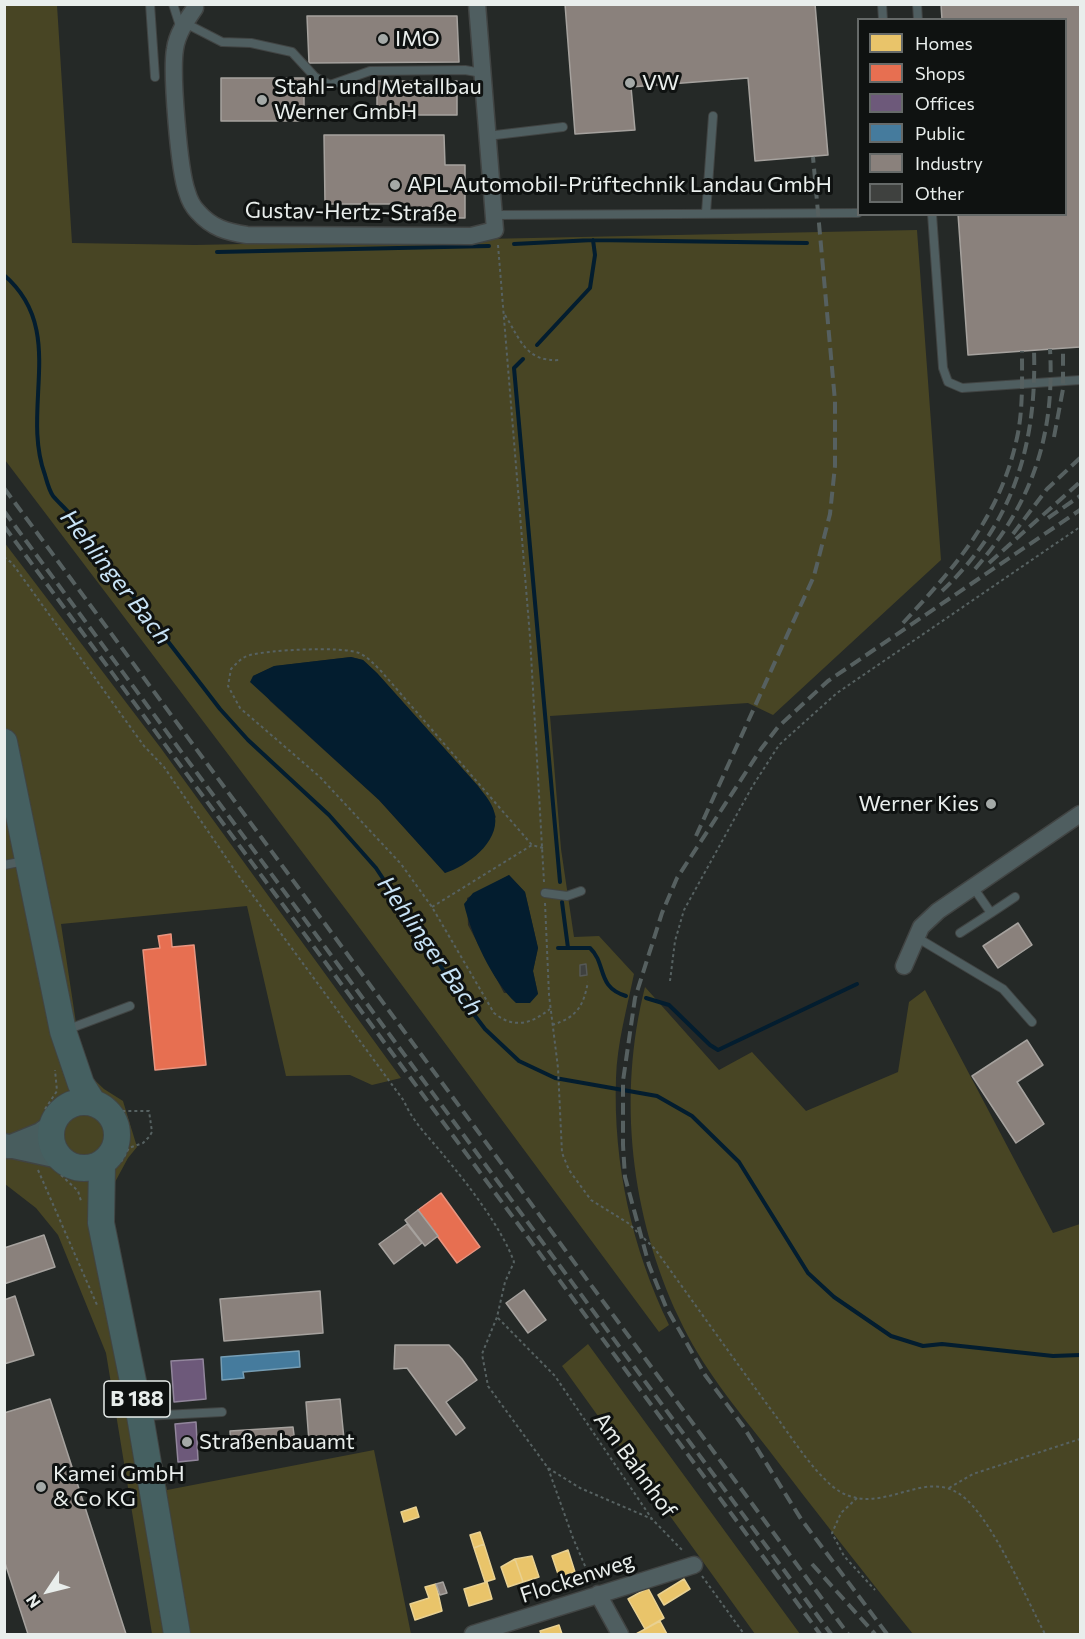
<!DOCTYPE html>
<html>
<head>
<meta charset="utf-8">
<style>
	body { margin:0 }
	#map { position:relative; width:1085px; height:1639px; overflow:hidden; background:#252927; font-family:Commissioner,sans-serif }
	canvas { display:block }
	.frame { position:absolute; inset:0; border:6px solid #e9eeec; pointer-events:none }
	.legend { position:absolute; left:857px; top:18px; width:210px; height:198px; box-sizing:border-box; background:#0f1211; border:2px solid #666a69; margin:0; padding:8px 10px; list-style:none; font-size:18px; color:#e9eeec }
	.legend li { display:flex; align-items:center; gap:12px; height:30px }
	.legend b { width:30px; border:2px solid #666a69 }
	.north { position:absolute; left:18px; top:1561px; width:60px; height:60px; -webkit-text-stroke:4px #0f1211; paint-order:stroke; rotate:235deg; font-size:16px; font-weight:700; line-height:24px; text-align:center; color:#e9eeec }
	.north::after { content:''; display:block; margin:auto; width:21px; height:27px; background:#e9eeec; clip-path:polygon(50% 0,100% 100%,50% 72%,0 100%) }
</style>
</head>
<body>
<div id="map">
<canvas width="1085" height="1639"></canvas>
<div class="frame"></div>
<ul class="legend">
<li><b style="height:16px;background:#e9c46a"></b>Homes</li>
<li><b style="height:16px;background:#e76f51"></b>Shops</li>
<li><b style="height:16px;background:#6d597a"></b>Offices</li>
<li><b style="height:16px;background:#457b9d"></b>Public</li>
<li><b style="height:16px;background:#8a817c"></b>Industry</li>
<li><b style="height:16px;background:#3f413f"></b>Other</li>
</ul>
<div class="north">N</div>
</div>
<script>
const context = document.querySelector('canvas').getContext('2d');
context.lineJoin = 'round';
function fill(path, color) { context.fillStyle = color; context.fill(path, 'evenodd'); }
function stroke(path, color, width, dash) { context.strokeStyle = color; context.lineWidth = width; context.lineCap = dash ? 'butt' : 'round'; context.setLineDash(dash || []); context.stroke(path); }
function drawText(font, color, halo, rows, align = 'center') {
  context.font = font + ' Commissioner,sans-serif'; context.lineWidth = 6; context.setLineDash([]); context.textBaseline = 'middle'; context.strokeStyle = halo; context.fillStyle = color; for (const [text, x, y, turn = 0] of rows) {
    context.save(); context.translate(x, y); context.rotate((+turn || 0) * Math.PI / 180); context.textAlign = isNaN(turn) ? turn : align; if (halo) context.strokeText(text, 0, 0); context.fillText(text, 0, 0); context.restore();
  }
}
fill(new Path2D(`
	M4,5H57L72,243L195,245L917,230L941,560L773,715L748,703L550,716L561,849L574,937L599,936L634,974C627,1008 617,1044 616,1078C613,1164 632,1248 669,1325L659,1332L353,919L5,460ZM351,657L363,660L377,673L478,786L492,807L496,817L445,873L379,800L270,701L253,676L275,666ZM509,875L525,892L538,948L533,971L538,994L504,993L468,925L467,898Z
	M4,542L160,747L401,1078L372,1085L350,1075L286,1076L247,906L61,924L83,1069L104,1089L123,1101L137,1147L128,1158L108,1195L167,1490L374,1450L411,1634H152L106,1353L58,1235L36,1208L5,1184Z
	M645,987L719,1070L752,1052L806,1111L898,1072L909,1002L925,990L1053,1233L1080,1224V1634H913C864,1573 816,1512 768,1449C736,1408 701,1366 679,1318C631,1216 617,1097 645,987Z
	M588,1344L800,1634H755L562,1366Z`), '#484524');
fill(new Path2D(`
	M351,657L363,660L377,673L478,786C485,795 494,805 495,816C499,843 467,866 445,873L379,800L250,682L253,676L274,666Z
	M509,875L525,892L538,948L533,971L538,994L530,1003H516C493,982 471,935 464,904L473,893Z`), '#031d2f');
const homes = new Path2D(`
	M416,1507L419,1517L404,1522L401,1512Z
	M480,1532L484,1544L474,1548L470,1535Z
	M484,1544L495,1579L485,1582L474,1548Z
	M568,1550L575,1572L559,1577L552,1556Z
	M532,1556L539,1577L523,1582L515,1559Z
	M515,1559L523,1582L508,1587L501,1567Z
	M684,1579L690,1589L664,1605L658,1595Z
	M487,1582L492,1599L469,1606L464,1589Z
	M436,1584L442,1611L415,1620L410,1604L429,1598L425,1587Z
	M648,1588L664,1618L645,1629L628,1599Z
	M660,1621L667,1634H636Z
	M559,1625L562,1634H541L540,1631Z`);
fill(homes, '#e9c46a');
stroke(homes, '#e9d191', 1.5);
const shops = new Path2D(`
	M171,934L172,947L194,945L206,1065L155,1070L143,950L160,948L158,936Z
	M441,1193L480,1247L457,1263L418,1210Z`);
fill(shops, '#e76f51');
stroke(shops, '#e89580', 1.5);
const offices = new Path2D(`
	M203,1359L206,1399L174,1402L171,1361Z
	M196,1422L198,1460L178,1462L175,1424Z`);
fill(offices, '#6d597a');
stroke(offices, '#92869c', 1.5);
const public = new Path2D(`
	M299,1351L300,1367L243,1372L244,1378L222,1380L221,1357Z`);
fill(public, '#457b9d');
stroke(public, '#769eb5', 1.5);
const industry = new Path2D(`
	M565,4H815L828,155L755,161L748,78L631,87L635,130L575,134Z
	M941,4H1080V347L968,355L958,214H1066V20H942Z
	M307,16H457L459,62L309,63Z
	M221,78H304V121H221Z
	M377,81H457V115H377Z
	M324,135H444L445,165H465V218H403V204H325Z
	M1018,923L1032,945L998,968L983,946Z
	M1027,1040L1043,1065L1017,1082L1044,1124L1016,1143L972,1076Z
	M418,1210L438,1236L425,1246L405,1220Z
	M407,1224L422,1243L394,1264L379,1244Z
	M44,1235L55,1267L4,1284V1248Z
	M524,1290L546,1320L528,1333L506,1303Z
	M320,1291L323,1333L224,1341L220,1299Z
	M15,1296L34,1355L4,1364V1300Z
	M395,1345H449L462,1359L477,1380L446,1402L465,1428L456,1435L407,1368L394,1369Z
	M50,1399L126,1634H28L4,1560V1413Z
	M340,1399L344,1439L309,1442L306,1402Z
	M293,1427L295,1443L231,1447L230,1431Z
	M443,1582L447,1593L440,1595L436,1584Z`);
fill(industry, '#8a817c');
stroke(industry, '#a6a29e', 1.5);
stroke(new Path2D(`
	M514,244L593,240L807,243
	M217,252L489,246
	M4,275C68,330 20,407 45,475C47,482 49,490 53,496C58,502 64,507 69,513L220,709L248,740L329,815L376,868L463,1000L485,1029L519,1061L555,1078L657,1096L692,1116L739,1162L808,1273L834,1297L891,1336L923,1346L942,1344L1053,1356L1080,1355
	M537,345L590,288L595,255L593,240
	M523,359L514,368L560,882
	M562,902L568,948
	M558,948H590C607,964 596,987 626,996
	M646,998L669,1005L710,1045L718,1050L857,984`), '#031d2f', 4);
const building = new Path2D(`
	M586,964L587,975L580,976V965Z`);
fill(building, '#3f413f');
stroke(building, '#555856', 1.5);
const lane = new Path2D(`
	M150,4L155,77
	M173,4L181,29
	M882,4L883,20
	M917,4L918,20
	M185,23L222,42L251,43L292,52L315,77L330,85L370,71L465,70L482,73
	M487,136L563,127
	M706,213L713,116
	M932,214L943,368L948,382L962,388L1080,380
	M494,215L858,213
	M4,865L25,861
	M545,893L567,896L581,891
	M991,913L1015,897
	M960,933L991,913L973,887
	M916,937L1003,989L1032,1022
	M66,1030L130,1006
	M144,1416L222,1412`);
const street = new Path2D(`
	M195,8C186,21 177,34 175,49C171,73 179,170 187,192C189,199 193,207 198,212C212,228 227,232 247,235L471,236L495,230L477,4
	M904,966L921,927L938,911L1080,814
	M598,1594L620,1634
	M473,1634L694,1565`);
const secondary = new Path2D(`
	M4,1145L59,1157
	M9,1147L41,1134L52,1126`);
const primary = new Path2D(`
	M4,742L63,1031L81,1084L93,1103
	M51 1135a33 33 0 1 1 66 0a33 33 0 1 1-66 0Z
	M102,1164L101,1223L140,1416L177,1634`);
stroke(lane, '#414443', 10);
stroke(street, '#414443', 19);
stroke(secondary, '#414443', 25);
stroke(primary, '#414443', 28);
stroke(new Path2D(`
	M498,245L530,637L544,882
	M505,315C521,341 526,362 560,360
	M4,557L12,563L144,746L164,767L238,875L404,1101C413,1123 431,1139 445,1157C468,1184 503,1230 514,1262L505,1282L497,1317L482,1354L488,1386L548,1468L580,1488L652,1519
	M543,848L532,845L381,671C374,664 368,657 359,653C340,646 270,650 250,655C242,657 237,663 231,669L228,686L240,708L320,777L401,864L432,907L494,1013C514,1029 531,1024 550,1009
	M545,903L549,995L558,1068L562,1153L569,1170L591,1200L628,1223L655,1249C694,1303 733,1358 772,1411C791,1436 809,1466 832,1486C877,1523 921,1466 961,1495C991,1516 1027,1600 1045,1634
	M432,907L532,845
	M670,981L675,941L684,910L752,787L779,745L837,693L1080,527
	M552,1025C577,1017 583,1007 588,982
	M112,1105L122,1111H149L152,1132L149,1137L143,1143L129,1148L121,1162
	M45,1109L57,1091L55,1070
	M38,1170L97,1305
	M61,1175L78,1191L81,1201
	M498,1318L555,1376L652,1519L684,1552
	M548,1468L573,1538L591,1580
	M949,1488L973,1474L1080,1439
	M857,1498L841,1513L832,1533L844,1556L875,1590
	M702,1576L744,1634`), '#576262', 2, [3, 3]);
stroke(lane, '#4f5e60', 8);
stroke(street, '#4f5e60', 16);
stroke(secondary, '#485d5e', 22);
stroke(primary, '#456061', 26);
stroke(new Path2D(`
	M1054,437L1063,389V348
	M4,488L848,1634
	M4,511L831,1634
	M1048,518L1080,496
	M4,526L820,1634
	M1013,534L1047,489L1080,458
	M989,563L1080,482
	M975,569C1032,503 1055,436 1050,349
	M942,591C1013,524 1037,445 1034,350
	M903,623C957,565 1002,514 1018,433C1023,406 1022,378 1022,351
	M696,836L814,576L830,514L835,466V401L813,157
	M812,1564L875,1634
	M887,1634L801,1519L743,1426L705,1375L666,1307L649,1265L625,1177L623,1145V1081L635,998L662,913L677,878L761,749L778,727L828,681L1080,510`), '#566060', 4, [12, 6]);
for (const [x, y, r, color] of [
	[383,39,6,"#a4a9a7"],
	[630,83,6,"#a4a9a7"],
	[262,100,6,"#a4a9a7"],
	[395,185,6,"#a4a9a7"],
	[991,804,6,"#a4a9a7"],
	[187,1442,6,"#a4a9a7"],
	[41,1487,6,"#a4a9a7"]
]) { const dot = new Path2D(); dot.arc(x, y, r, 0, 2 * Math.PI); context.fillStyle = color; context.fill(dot); stroke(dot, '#0f1211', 2); }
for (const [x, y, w] of [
	[137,1399,66]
]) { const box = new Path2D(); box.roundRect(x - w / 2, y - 18, w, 36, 4.5); context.fillStyle = '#0f1211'; context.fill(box); stroke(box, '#e9eeec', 1.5); }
drawText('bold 21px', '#e9eeec', null, [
	["B 188",137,1399]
]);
drawText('22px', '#e9eeec', '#0f1211', [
	["IMO",395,39],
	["VW",642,83],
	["Stahl- und Metallbau",274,87],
	["Werner GmbH",274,112],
	["APL Automobil-Prüftechnik Landau GmbH",407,185],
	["Werner Kies",979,804,"right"],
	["Straßenbauamt",199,1442],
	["Kamei GmbH",53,1474],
	["& Co KG",53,1499]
], 'left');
drawText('22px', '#e9eeec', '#0f1211', [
	["Gustav-Hertz-Straße",351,212,1],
	["Am Bahnhof",635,1465,54],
	["Flockenweg",577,1578,-18]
]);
drawText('italic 24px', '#c8e3f6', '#0f1211', [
	["Hehlinger Bach",116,577,52],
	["Hehlinger Bach",430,946,55]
]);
</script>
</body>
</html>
